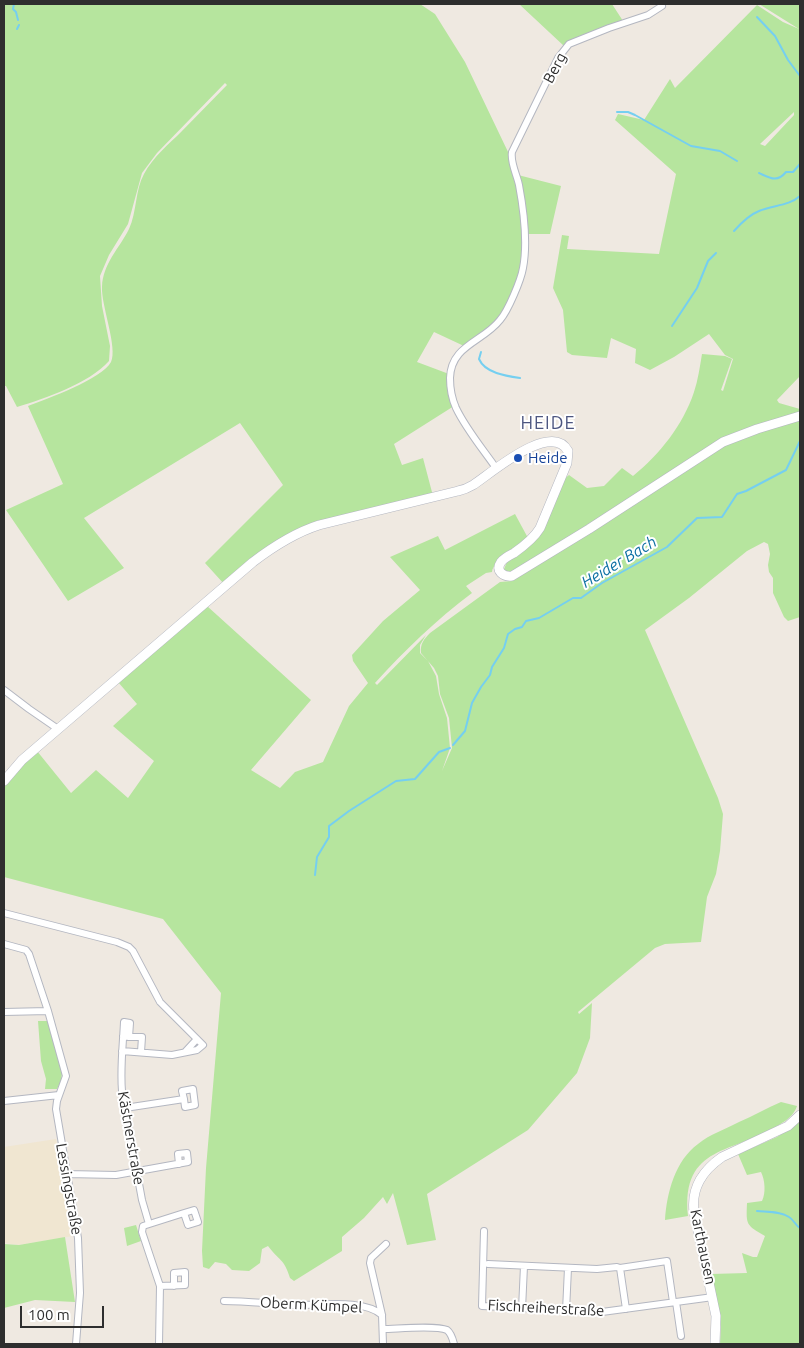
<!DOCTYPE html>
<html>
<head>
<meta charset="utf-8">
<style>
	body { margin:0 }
	#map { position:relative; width:804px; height:1348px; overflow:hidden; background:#efe9e1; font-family:Ubuntu,sans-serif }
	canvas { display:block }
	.frame { position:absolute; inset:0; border:5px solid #2e2e2e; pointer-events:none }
	.scale { position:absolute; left:20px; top:1306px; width:84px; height:22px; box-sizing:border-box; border:2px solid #2e2e2e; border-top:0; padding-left:6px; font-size:15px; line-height:18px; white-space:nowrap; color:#2e2e2e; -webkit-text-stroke:4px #fff; paint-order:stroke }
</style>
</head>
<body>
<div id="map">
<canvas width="804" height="1348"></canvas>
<div class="frame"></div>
<div class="scale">100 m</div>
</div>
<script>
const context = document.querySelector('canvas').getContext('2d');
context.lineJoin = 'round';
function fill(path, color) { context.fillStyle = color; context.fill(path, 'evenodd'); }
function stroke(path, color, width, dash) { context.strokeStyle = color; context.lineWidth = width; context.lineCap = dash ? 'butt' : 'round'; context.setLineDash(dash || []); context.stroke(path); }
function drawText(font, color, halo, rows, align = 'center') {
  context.font = font + ' Ubuntu,sans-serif'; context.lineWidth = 4; context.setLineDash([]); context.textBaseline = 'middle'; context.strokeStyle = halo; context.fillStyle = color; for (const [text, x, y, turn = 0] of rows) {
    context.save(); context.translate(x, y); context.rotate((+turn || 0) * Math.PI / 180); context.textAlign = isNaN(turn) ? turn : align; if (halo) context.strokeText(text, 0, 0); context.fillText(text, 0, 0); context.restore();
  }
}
fill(new Path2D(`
	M56,1139L73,1236L19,1245L4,1243V1147Z`), '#f0e6d1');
fill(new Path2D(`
	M4,4H420L435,14L465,62L509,154L516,176L523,234L521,272L499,320L464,346L434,332L417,362L449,374L454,406L394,444L402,465L423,458L433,496L312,525L224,584L205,563L283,485L240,423L84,518L124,568L68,601L6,510L63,484L28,406C47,399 102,379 111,362C118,348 101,305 102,287C103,263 119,249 129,229C137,212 135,190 144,174C153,157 169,144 182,131C197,116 212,100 227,85L225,83L157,153L142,173L128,224L109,255L100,276L102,306L110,346L109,361C88,384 46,398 17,407L6,386H4Z
	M519,4H612L623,21L564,46Z
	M759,4H800V376L777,400L779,403L800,409V617L788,621L784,617L773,593V578L769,572L768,565L770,554L768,544L764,542L747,551L689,598L645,630L718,798L723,814L720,851L716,874L707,897L701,942L665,944L655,948L578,1012L579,1014L592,1003L590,1038L577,1073L528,1130L427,1194L436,1240L407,1245L393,1193L387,1204L383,1197L364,1218L342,1237V1251L294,1281L290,1278C284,1258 279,1261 268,1246L262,1249L260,1263L249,1271L232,1270L226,1264L215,1262L209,1269L203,1267L202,1251L206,1168L221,993L163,919L4,877V788L11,777L37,751L71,793L96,770L128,798L154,761L113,726L137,704L118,682L207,606L311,700L251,770L280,788L295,772L323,762L349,706L368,683L353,661L352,655L383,621L420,590L390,557L438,536L445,550L515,514L528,538C519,546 493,560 492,572L486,573L466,586L472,593C436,620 405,650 375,683L377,685L426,635L420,645V653L428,661L436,676L439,694L447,718L450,748L442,771L452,748L449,718L440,694L438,676L434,668L421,653C420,644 424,639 430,633L500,582L512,581L527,570L511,573L505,571L504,569L507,562L530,544L563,480L569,475L587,488L604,486L622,468L633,476C660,454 683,425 694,392C698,380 700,366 702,354L725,356L732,359L721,390L723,391L733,359L725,355L709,334L674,357L650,370L635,363L636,349L611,338L607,358L572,355L567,352L563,310L553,288L562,235L569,236L567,249L659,254L676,174L615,120L618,114L644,120L670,79L675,88L757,5L783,22L799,29ZM794,112V115L765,146L760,144Z
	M518,175L561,186L550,234H528Z
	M38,1021H48L62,1073L61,1081L57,1089H45L46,1079L41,1061Z
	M781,1102L797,1106C794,1115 787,1120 779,1125C734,1154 681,1144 688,1216L665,1220C667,1192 675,1161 698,1144C710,1134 726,1129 739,1122C753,1116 767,1108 781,1102Z
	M800,1117V1344H720L721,1327L711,1274L747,1273L742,1253L753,1257H757L765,1236C746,1225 746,1225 747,1203L762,1201C766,1193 765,1180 761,1172L747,1175L738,1154L777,1137L789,1129Z
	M136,1225L141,1241L127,1246L124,1228Z
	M65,1237L75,1302L35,1300L4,1308V1244L19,1245Z`), '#b6e59e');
stroke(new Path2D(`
	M14,4L13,9L16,12L18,20
	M757,17L775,36L788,60L800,76
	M17,29L19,25
	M617,112H628L635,115L691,146L720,151L737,161
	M759,173C770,178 777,183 786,172H793L800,164
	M734,231C741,223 749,215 759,211C773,205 789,206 800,196
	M672,326L697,288L708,261L716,253
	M481,352L479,359C485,373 506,376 520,378
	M453,745L465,731L472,703L481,687L490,675L492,667L504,648L508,634L515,629L522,627L526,621L539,618L573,598H581L602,583L667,547L697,518L722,517L737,494L746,491L786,470L800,441
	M315,875L317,857L329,837V826L349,811L396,781L415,779L439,752L450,748
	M757,1211C767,1212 780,1211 789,1217C794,1220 795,1225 800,1228`), '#75cff0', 2);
const minor = new Path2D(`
	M496,468C482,448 466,429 456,408C452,399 450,388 450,378C451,345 483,342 500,320C508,311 521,280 523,268C528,242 524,212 519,185C517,175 510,162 512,152L558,58L569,44L609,28L648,15L662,6
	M4,690L29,709L58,729
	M4,913L117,942L129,947L133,951L160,1002L203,1045L197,1050L172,1055L122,1051
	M4,944L26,950L29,954L48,1011L66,1076L57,1101L56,1109L78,1238L80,1293L76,1344
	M4,1012L48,1011
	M123,1036L129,1037L130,1023L124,1022C123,1045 120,1068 122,1091L142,1200L149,1224
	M129,1037H142L141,1052
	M185,1052L197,1039
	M4,1101L59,1095
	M125,1108L184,1099L185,1107L195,1105L193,1089L182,1091L184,1099
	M67,1174L116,1175L188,1162L187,1153L178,1154L179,1164
	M484,1231L482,1306L602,1312L713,1297
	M488,1264L597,1269L617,1267L620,1268
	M160,1286L185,1285V1272L174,1273V1286
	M224,1301C247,1301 270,1304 294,1305C318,1306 363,1298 382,1315
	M676,1302L681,1336
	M522,1309L524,1266
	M626,1309L620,1268L667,1261L673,1302
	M566,1311L568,1268
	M383,1329C396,1329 436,1325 447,1330C451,1333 453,1340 454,1344
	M159,1344L160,1286L142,1232L143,1226L184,1213L188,1225L198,1222L194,1210L184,1213
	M383,1344L382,1315L370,1263L371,1258L386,1244`);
const secondary = new Path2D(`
	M4,781L22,760L253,562C274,546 294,533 319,525L458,491C463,490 468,488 473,485C489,475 551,420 568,451L567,463L540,528C534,538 524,546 514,553C510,555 504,558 501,562C495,571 503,577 512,576L589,529L723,442L757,429L800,416
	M715,1344L716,1316L694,1212C691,1188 702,1171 722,1157L788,1126L800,1115`);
stroke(minor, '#b4b7c1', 8);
stroke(secondary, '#b4b7c1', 10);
stroke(minor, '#fff', 6);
stroke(secondary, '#fff', 9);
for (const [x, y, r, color] of [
	[518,458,5,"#1a4fb4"]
]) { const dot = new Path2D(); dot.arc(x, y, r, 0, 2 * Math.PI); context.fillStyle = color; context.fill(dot); stroke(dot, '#fff', 2); }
drawText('15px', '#2e2e2e', '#fff', [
	["Berg",555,68,-62],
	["Kästnerstraße",131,1138,80],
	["Lessingstraße",69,1189,80],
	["Karthausen",703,1247,78],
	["Oberm Kümpel",311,1305,3],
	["Fischreiherstraße",546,1308,3]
]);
drawText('15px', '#164399', '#fff', [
	["Heide",528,458]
], 'left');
drawText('italic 16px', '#0d6fa3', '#fff', [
	["Heider Bach",619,562,-31]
]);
context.letterSpacing = '1px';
drawText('18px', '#4d5680', '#fff', [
	["HEIDE",548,423]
]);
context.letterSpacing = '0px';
</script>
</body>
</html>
